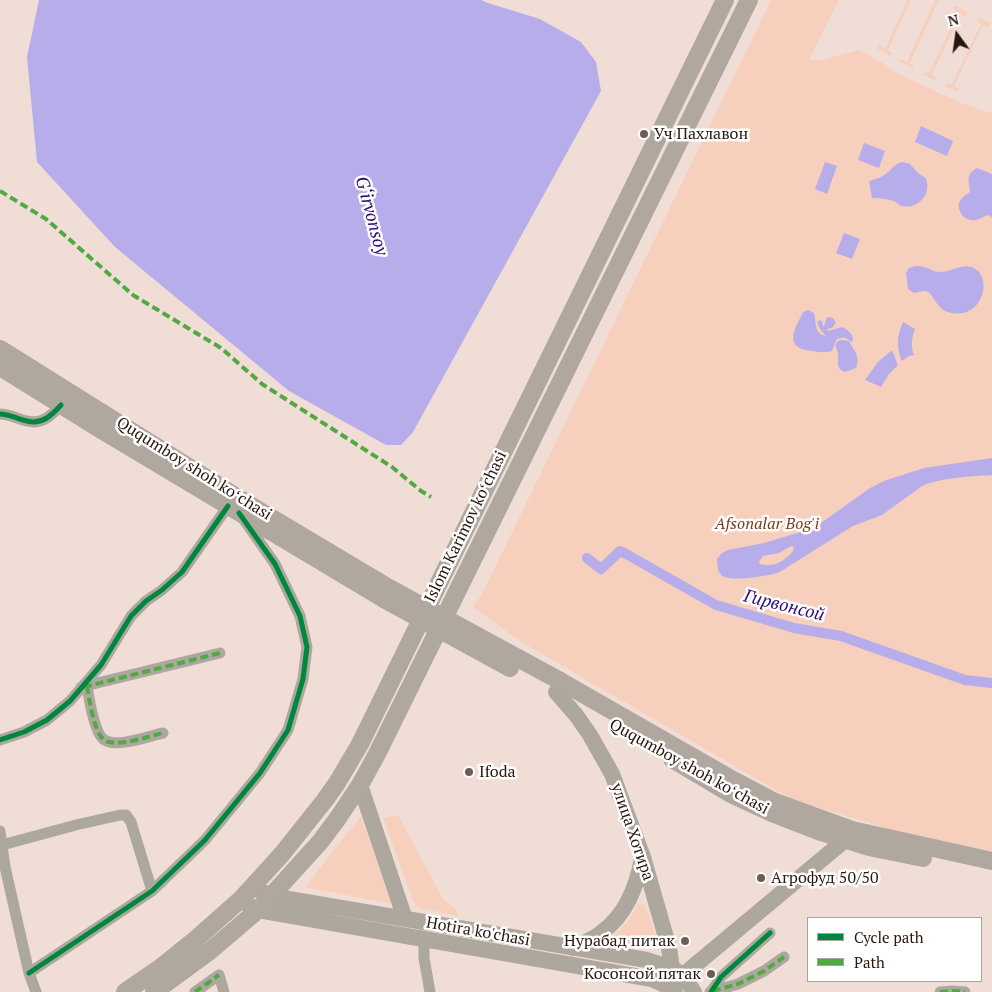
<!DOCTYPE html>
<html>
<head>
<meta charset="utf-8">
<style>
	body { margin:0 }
	#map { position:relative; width:992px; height:992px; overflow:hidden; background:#f0ded6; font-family:"PT Serif",serif }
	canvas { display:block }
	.legend { position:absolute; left:807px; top:917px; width:175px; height:65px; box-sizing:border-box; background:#fff; border:1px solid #a9a29e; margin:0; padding:6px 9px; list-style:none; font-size:15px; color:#29160d }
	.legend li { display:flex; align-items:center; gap:10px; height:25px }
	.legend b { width:25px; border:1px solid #a9a29e }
	.north { position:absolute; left:932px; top:10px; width:50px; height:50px; -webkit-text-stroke:4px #fff; paint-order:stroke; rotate:346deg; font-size:14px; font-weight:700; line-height:20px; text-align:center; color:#29160d }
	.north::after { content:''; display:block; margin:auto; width:18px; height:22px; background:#29160d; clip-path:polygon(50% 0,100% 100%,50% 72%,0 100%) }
</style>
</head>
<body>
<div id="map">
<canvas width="992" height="992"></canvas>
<ul class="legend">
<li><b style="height:6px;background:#00873e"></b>Cycle path</li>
<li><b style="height:6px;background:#53a941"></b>Path</li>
</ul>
<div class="north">N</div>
</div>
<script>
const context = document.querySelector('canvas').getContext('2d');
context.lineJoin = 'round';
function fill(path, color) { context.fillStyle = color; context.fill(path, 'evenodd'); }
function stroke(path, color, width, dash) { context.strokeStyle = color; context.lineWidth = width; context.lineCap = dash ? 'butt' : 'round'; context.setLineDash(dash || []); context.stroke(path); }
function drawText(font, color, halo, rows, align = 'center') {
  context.font = font + ' "PT Serif",serif'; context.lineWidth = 5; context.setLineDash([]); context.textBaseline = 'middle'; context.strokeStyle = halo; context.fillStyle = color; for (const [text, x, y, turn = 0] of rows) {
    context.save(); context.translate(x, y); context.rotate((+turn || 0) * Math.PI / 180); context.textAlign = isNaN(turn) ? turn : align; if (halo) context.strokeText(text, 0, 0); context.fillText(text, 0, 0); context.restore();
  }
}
fill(new Path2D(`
	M771,0H839L809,60H821L859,50L886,65L894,71L907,78L961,103L992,113V851L916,837L793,800L523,643L473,607L482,594Z
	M907,0H911L888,50L892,53L891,56L877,49L879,45L884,48L886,47Z
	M935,0H939L910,63L914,66V68L899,61V59L907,62Z
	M956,6L967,12L968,14L965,16L961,14L932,74L936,77V79L934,80L924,75V74L925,72L929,73L958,13L953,8Z
	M978,17L990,23V25L987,27L983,25L954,86L959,88L958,90L956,91L946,87V85L947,83L952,84L981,24L976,19Z
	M398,815L443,899L457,910L458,916L419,908L413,901L383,818Z
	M361,816L391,904L305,887Z
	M645,904L659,946L654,949L608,940C621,930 630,920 637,905Z`), '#f7cfbd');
fill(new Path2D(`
	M39,0H481L488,3L540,19L581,42L596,62L601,91L413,432L401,445H386L289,391L115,247L37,162L27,57Z
	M921,126L953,141L947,156L915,142Z
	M864,143L885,151L879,168L858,160Z
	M825,162L837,166L827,194L815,189Z
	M902,162L910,164L918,173L926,178C927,182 928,186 927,190C925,200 914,209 903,206C898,205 900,205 896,202C889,199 880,198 872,198L869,181C876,179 883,177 888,172C894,167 895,164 902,162Z
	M977,168L992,174V217L987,215C983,217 979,219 976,220C966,222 957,213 959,203C961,198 965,195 970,192C969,180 965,175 977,168Z
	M844,233L860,239L852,259L836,253Z
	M915,266C927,265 931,272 941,272C951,272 961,264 971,267C992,273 985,309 963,313C934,317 937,293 925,291C922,291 917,292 914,293L908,289L906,273L909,268Z
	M808,310L814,313C817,322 813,334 826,336L820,329L817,322L820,320L822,321L823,326H824L827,317L833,318L836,323L832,328L827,329L828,331L842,327C848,330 854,334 853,341L851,342L846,338C834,336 836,343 832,351C825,353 819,352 812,351C782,348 795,329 803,312Z
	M903,322L915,329C912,338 910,345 914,355L909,356L902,361C896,348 897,335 903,322Z
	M840,340L849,341C854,351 861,357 856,368L845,372C835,367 839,364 838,354C837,347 832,345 840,340Z
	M892,350L898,365L889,374L881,387L865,380L878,362Z
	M992,458V475C972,476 940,478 922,486L882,515L853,526L778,573C765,576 734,582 722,576L718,570L717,559L722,553L728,550L764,543L814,528L870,488L884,481L924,468ZM791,546L794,547C793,552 791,554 787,557C779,564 771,567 760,564L759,562L763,556L779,553Z`), '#b7adea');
stroke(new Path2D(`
	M587,558L601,569L620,551L628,555L716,605L794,628L841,636L965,680L992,683`), '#b7adea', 10);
stroke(new Path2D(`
	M0,414C10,414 17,419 27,421C42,425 52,415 61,405
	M87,686C89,698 94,731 103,739C115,749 149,736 163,733
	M81,687L220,653
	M0,740L24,732L47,720L70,701L101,665L131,616L146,601L162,590L182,572L228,506
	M0,831L5,867L29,973L36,992
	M2,845L76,825L120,815H126L131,822L152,891
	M424,939V958L430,992
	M29,973L152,891L205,840L260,773L288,730L303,679L307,647L300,616L275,564L242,517
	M195,992L219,975L224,992
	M710,992L738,984L764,971L784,957
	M711,992L721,977L770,933
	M940,992L953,991L965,992`), '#aca79f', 11);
stroke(new Path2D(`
	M556,692L576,715L590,735L612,774L643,857L669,948L672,968L671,978
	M360,785L405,919
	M252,887L271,896L647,960L672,968L683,975L694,992
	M240,900L258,910L652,979L669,987L675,992
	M573,948C582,943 593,940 601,933C626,915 636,888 642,859
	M676,981L845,840L852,830`), '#ada79d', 16);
stroke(new Path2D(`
	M0,349L238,498L389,588L562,682L733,780L775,802L852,830L992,861
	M0,367L100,429L384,599L510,668
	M672,759L731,794L772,813L821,832L869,847L923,858
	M125,992L160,968L196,939L240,900L252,887L282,854L325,800L337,783L360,744L725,0
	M154,992L210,951L258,910L271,896L320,842L338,818L360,785L377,754L749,0`), '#b0a89f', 18);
stroke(new Path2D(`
	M0,191L46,219L133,295L221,348L262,384L392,467L421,491L431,497
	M87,686C89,698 94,731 103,739C115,749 149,736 163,733
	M84,687L220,653
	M713,991L738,984L764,971L784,957
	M195,992L219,975
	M940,992L953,991L965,992`), '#53a941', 4, [8, 4]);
stroke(new Path2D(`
	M0,414C10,414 17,419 27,421C42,425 52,415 61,405
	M0,740L24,732L47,720L70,701L101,665L131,616L146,601L162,590L182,572L228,506
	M29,973L152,891L205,840L260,773L288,730L303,679L307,647L300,616L275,564L239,513
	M711,992L721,977L770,933`), '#00873e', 5);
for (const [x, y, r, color] of [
	[644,134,5,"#6f5c53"],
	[469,772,5,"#6f5c53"],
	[761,878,5,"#6f5c53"],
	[685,941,5,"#6f5c53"],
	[711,974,5,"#6f5c53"]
]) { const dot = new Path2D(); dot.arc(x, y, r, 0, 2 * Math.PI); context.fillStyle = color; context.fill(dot); stroke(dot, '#fff', 2); }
drawText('16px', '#29160d', '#fff', [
	["Уч Пахлавон",654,134],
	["Ifoda",479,772],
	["Агрофуд 50/50",771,878],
	["Нурабад питак",675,941,"right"],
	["Косонсой пятак",701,974,"right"]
], 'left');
drawText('16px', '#29160d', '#fff', [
	["Ququmboy shoh koʻchasi",194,469,32],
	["Islom Karimov koʻchasi",466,527,-64],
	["Ququmboy shoh koʻchasi",689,767,29],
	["улица Хотира",632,832,71],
	["Hotira ko'chasi",478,932,10]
]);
drawText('italic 16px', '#793c1c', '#fff', [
	["Afsonalar Bog'i",767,524]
]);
drawText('italic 18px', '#2e0c78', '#fff', [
	["G‘irvonsoy",371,216,75],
	["Гирвонсой",784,606,14]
]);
</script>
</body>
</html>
